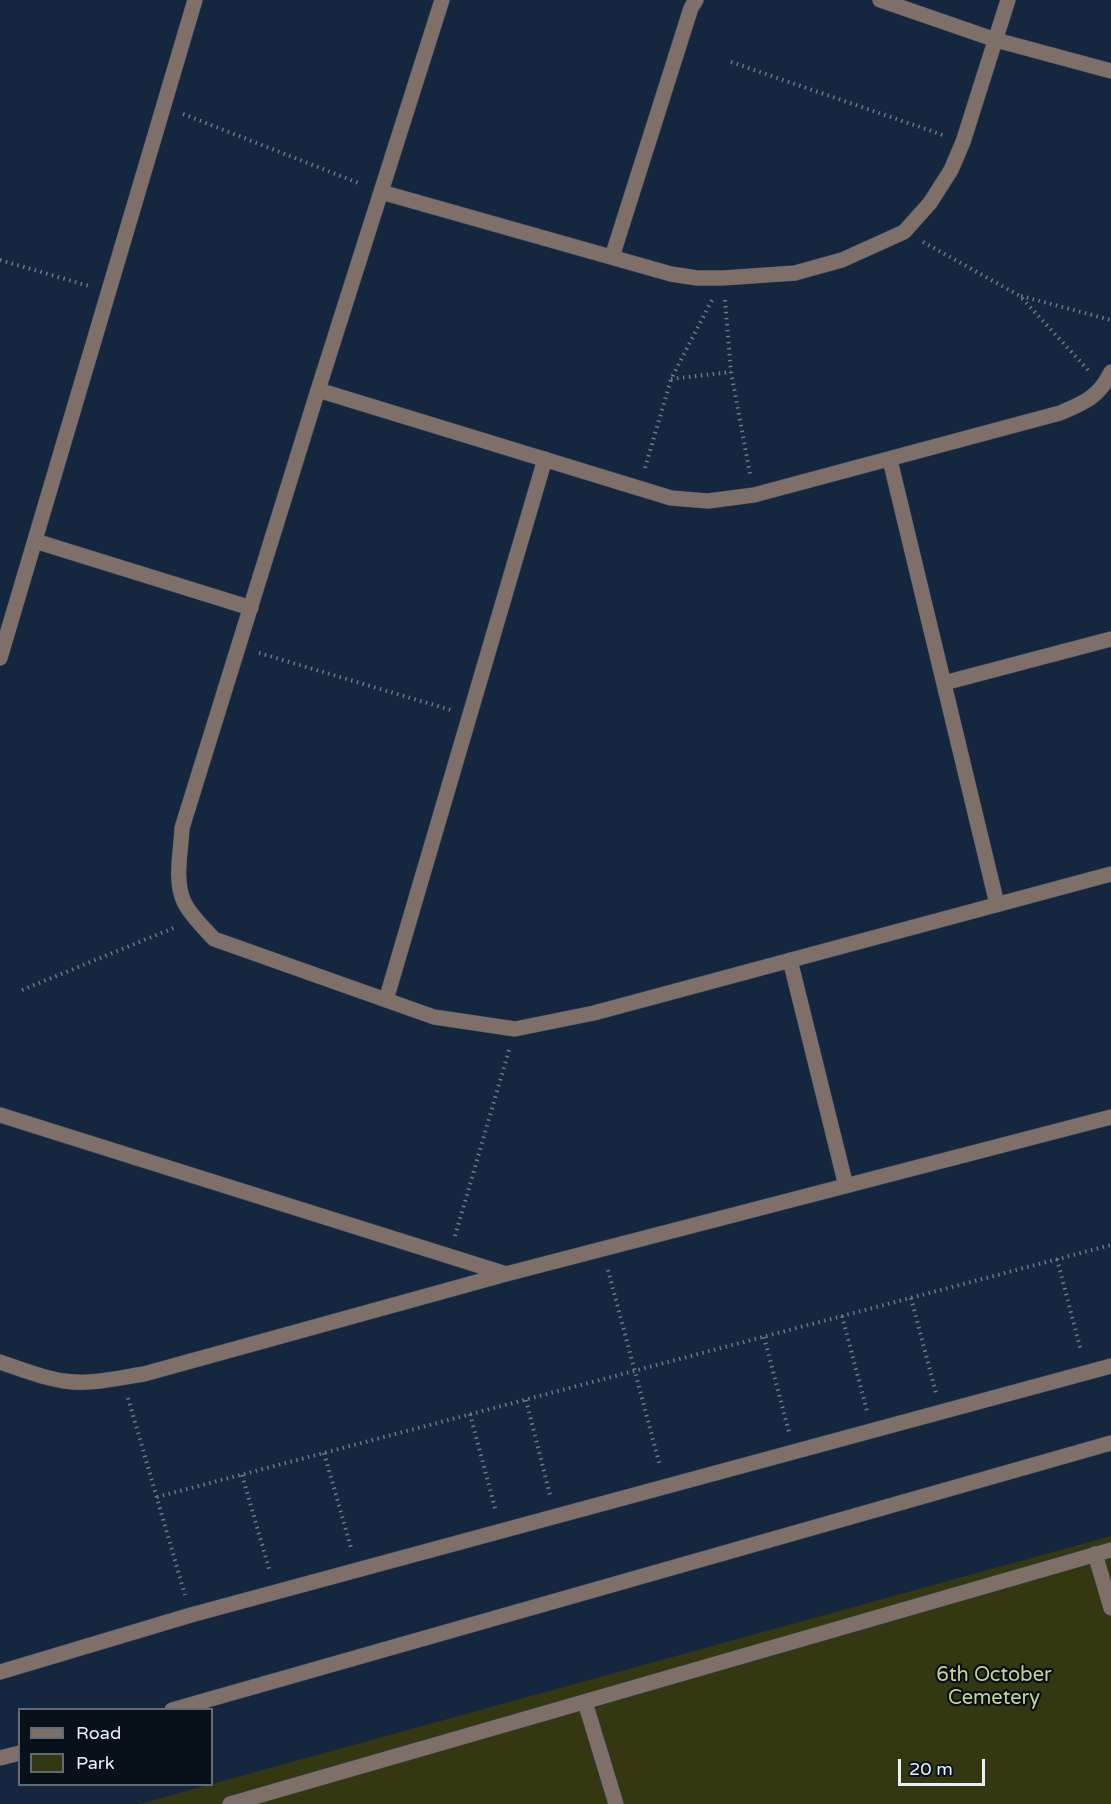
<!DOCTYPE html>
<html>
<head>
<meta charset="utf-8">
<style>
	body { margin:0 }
	#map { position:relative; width:1111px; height:1804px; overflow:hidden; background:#14273e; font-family:"Varela Round",sans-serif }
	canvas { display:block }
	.legend { position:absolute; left:18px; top:1708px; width:195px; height:78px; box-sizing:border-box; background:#08101a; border:2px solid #616a75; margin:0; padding:8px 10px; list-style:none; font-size:18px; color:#e6f1fd }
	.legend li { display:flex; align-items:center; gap:12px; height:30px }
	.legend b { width:30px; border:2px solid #616a75 }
	.scale { position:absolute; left:898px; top:1759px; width:87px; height:27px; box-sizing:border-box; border:3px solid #e6f1fd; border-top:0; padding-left:8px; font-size:18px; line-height:21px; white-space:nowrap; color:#e6f1fd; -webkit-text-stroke:4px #08101a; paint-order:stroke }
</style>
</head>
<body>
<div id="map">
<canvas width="1111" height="1804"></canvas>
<ul class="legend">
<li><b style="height:8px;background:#7f6f69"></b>Road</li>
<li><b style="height:16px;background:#343811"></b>Park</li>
</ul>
<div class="scale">20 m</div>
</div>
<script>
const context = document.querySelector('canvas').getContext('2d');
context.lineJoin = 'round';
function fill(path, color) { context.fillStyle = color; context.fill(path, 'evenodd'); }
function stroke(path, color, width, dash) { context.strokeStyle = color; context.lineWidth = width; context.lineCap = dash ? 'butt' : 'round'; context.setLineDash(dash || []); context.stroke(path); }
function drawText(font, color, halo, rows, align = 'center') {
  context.font = font + ' "Varela Round",sans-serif'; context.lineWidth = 4.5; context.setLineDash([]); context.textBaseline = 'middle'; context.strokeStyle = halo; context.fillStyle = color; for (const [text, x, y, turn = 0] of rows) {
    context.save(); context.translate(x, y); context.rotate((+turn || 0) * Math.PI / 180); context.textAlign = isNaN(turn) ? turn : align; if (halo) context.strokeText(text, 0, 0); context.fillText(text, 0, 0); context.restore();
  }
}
fill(new Path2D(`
	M1111,1536V1804H140L212,1784Z`), '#343811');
const minor = new Path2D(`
	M442,0L318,390L182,828C181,852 174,880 184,902C191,916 204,928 214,939L434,1017L515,1029L594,1013L1111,874
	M880,0L996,40L1111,71
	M381,192L671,274L697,278H723L795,273L842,260L904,232L930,203L951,170L963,142L1008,0
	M612,257L691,8L696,0
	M318,390L671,498L708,501L754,495L1060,413C1084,403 1099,397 1111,372
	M890,460L997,904
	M35,541L251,608
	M0,658L195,0
	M944,683L1111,639
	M790,960L846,1186
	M386,1000L545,459
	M0,1115L506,1274
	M0,1362C21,1369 42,1378 64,1381C90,1385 118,1378 144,1374L506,1274L1111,1117
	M1095,1554L1111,1608
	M0,1672L191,1615L1111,1366
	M585,1702L616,1804
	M172,1710L1111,1443
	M0,1758L20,1753
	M230,1804L1111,1550`);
stroke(minor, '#314359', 16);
stroke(new Path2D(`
	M731,62L943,135
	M183,114L361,184
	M923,242L1020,296L1088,370
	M0,260L89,286
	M1021,296L1111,320
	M725,300L731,372L750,474
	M671,379L731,372
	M645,468L671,379L712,300
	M259,653L451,710
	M22,990L176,927
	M455,1236L509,1050
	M1057,1259L1081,1351
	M608,1270L660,1466
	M911,1298L936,1393
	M842,1316L867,1411
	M764,1337L789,1432
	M128,1398L185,1595
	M526,1400L550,1495
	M470,1414L496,1512
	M324,1453L352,1551
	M242,1475L270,1572
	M157,1497L1111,1245`), '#69798c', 4, [1.5, 4.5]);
stroke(minor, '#7f6f69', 15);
drawText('20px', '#c9d28f', '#08101a', [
	["6th October",994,1676],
	["Cemetery",994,1699]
]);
</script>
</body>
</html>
